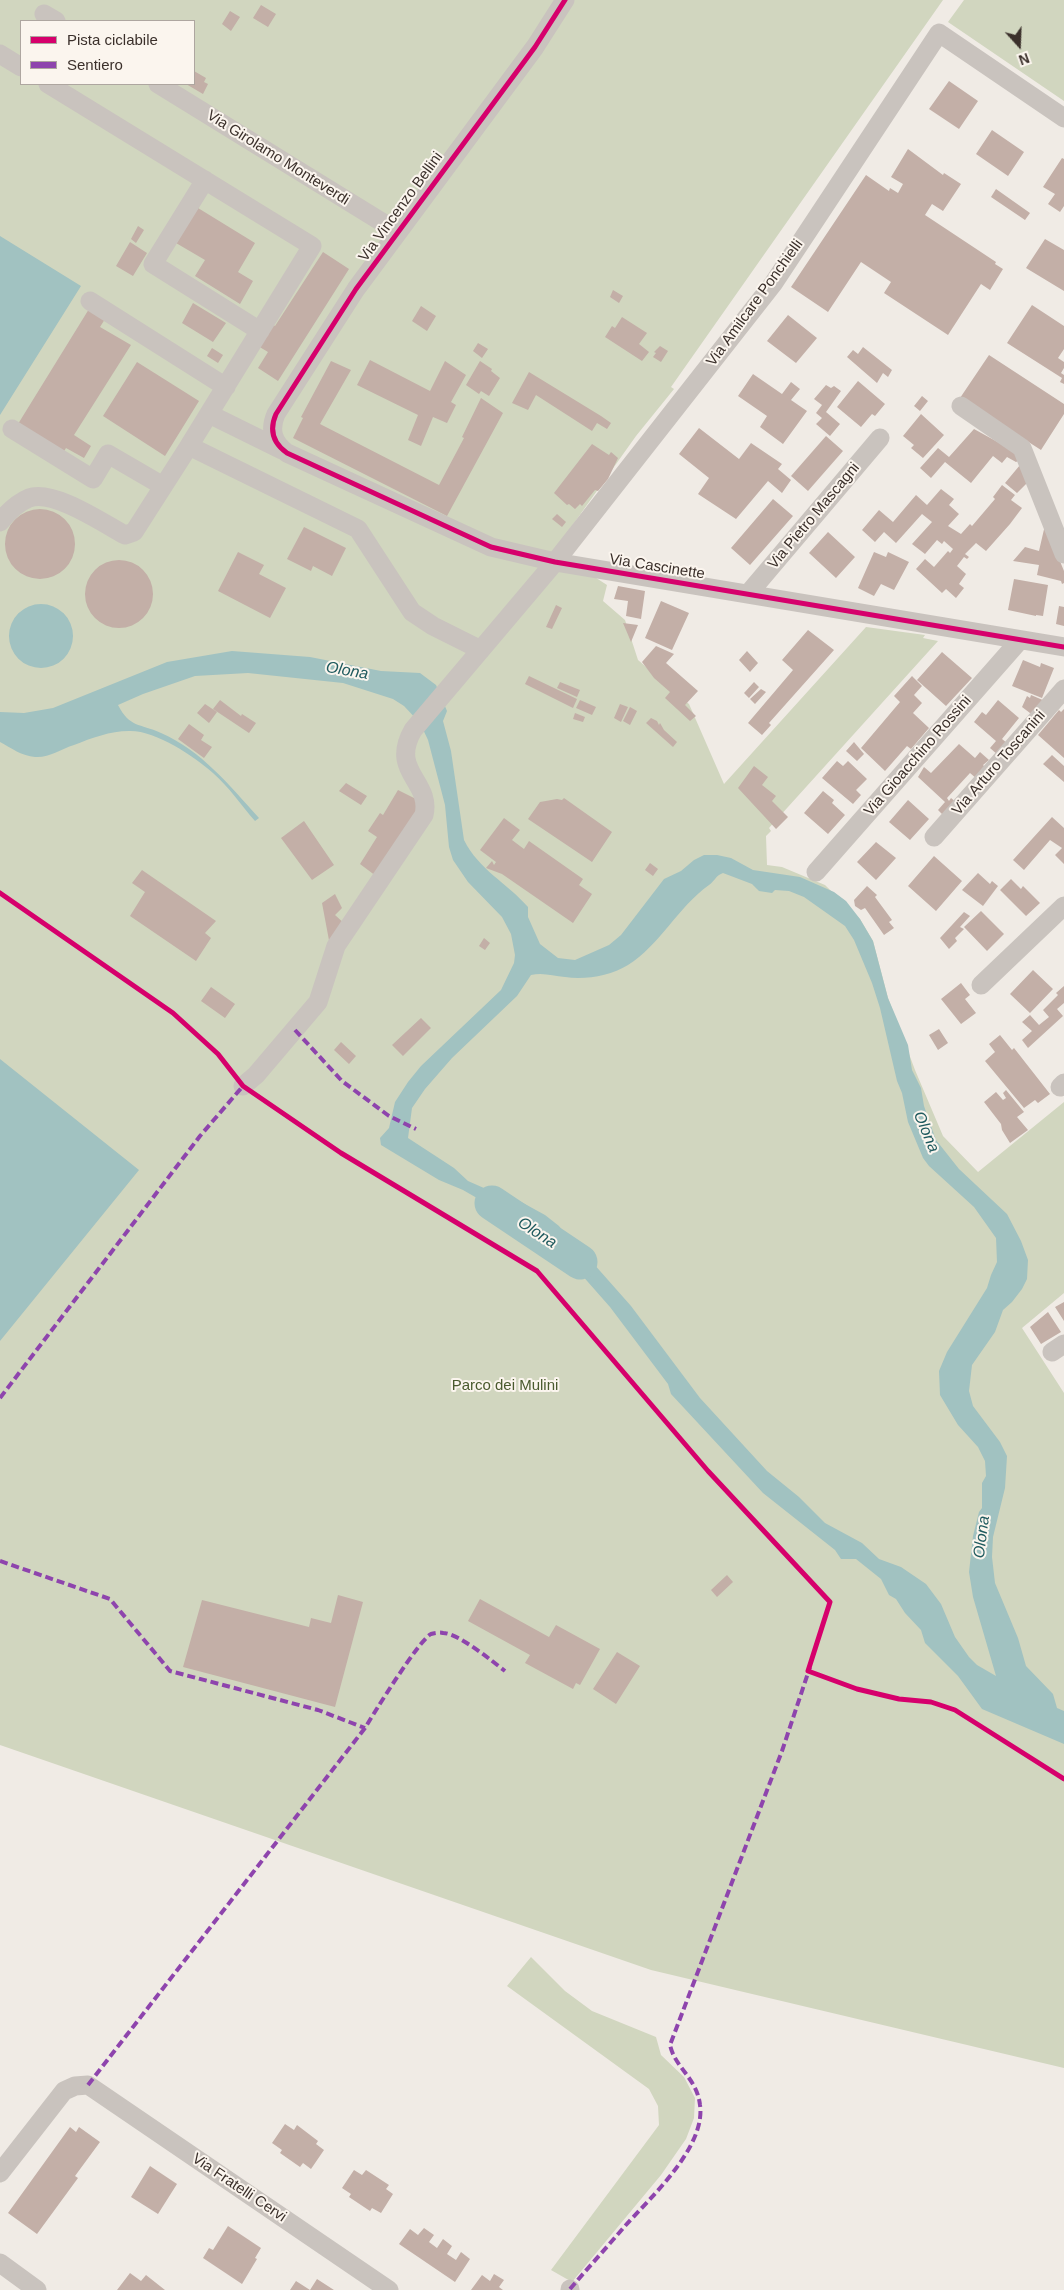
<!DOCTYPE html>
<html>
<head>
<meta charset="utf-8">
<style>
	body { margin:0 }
	#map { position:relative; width:1064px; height:2290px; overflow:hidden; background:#f0ebe5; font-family:Arial,sans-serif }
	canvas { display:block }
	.legend { position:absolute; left:20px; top:20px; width:175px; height:65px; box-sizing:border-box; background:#fbf5ee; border:1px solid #aea6a0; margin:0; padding:6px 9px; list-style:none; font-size:15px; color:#3b302b }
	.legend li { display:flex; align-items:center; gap:10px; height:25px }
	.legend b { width:25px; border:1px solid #aea6a0 }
	.north { position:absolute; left:994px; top:20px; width:50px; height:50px; -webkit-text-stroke:4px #fbf5ee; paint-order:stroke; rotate:160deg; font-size:14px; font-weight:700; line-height:20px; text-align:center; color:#3b302b }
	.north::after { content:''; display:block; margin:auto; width:18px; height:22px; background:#3b302b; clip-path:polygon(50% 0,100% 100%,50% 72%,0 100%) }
</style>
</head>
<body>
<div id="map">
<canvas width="1064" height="2290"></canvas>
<ul class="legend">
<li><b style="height:6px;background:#d6006c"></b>Pista ciclabile</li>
<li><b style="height:6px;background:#8e44ad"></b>Sentiero</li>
</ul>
<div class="north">N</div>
</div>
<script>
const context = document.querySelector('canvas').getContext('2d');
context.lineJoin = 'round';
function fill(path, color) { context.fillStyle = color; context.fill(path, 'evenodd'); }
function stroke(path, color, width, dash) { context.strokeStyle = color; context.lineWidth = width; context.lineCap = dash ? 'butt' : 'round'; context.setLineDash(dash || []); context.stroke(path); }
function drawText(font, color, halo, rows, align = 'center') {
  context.font = font + ' Arial,sans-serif'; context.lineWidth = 4; context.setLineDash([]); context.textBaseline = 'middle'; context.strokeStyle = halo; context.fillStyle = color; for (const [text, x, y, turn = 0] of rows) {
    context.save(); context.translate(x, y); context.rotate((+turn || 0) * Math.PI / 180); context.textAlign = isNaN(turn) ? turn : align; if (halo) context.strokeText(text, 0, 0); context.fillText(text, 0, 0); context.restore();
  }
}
fill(new Path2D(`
	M0,0H943L671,387L674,389L636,436L562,540L573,563L607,585L603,601L625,620L638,660L689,704L724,784L866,627L925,635L923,638L938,641L769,828L771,831L766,836L767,865L782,867L825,885L860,919L873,941L888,998L915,1070L943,1136L978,1172L1064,1102V1293L1022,1328L1064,1393V2068L651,1970L0,1745ZM21,21H194V84H21Z
	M964,0H1064V101L948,22Z
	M531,1957L565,1991L592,2011L656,2037L661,2055L684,2077L695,2098L694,2118L686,2139L661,2175L572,2282L551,2270L659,2125L658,2106L649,2089L507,1986Z`), '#d1d6bf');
fill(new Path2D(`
	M0,236L81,286L0,415Z
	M9 636a32 32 0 1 1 64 0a32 32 0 1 1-64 0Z
	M232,651L310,657L381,671L420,673L436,685L447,711L443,721L451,751L464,840C479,870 506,882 528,907V917L540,944L558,958L575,960L609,945L621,935L664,879L681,871L694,860L704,855H717L731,858L753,870L800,877L834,892L846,901L860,919L873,941L888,998L908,1045L912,1070L921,1088L924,1106L936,1140L959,1169L1007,1214L1021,1241L1028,1260L1027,1279L1022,1289L1012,1302L1003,1310L995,1332L972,1365L969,1391L973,1406L1000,1442L1007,1456L1005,1488L993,1537L992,1557L995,1583L1018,1638L1026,1666L1053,1694L1057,1708L1064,1711V1744L982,1709L958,1676L925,1643L921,1630L905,1613L896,1599L889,1595L881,1579L856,1559H841L835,1550L763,1493L671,1394L668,1384L610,1307L573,1265L543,1236L463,1190L439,1180L381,1145L380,1138L389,1128L395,1102L408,1082L421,1066L501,990L514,963L515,955L511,934L502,917L468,882L453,860L449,847L445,805L428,740L420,723L404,706L393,699L343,683L248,673L195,676L143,694L118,705C130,728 139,723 161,733C202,751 229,785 259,818L255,821C241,805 229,787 213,773C194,756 155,730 129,731C110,731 92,738 74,745C61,749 49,758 35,757C22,756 11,748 0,742V712L24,713L53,708L167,662ZM723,873L752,884L759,891L772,893L775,890L789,891L804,897L845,926L854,940L872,983L880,1008L897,1081L902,1093L908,1122L923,1158L929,1166L974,1207L996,1238L997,1262L991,1275L987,1288L947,1352L939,1371L940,1395L958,1425L978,1447L985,1461L986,1476L982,1483V1508L979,1512L973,1536L969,1572L973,1597L996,1676L977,1665L969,1657L955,1637L941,1604L926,1584L901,1567L879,1559L862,1543L825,1523L799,1497L767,1471L700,1398L631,1306L585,1254L567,1237L559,1226L545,1215L503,1192H493L468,1181L454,1168L408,1138L412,1108L425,1089L452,1058L517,996L531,975C543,972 553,976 565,977C585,980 610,976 628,965C659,946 678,907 709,885C715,881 715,876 723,873Z
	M0,1059L139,1170L0,1341Z`), '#a1c2c1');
stroke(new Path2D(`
	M492,1203L580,1262`), '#a1c2c1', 35);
fill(new Path2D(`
	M261,5L276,14L268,27L253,18Z
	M230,11L240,17L231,31L222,24Z
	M194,71L206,78L204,82L208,84L203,94L186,84H194Z
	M949,81L978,101L959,129L929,109Z
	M992,130L1024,152L1008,176L976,154Z
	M908,149L943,175L944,173L961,184L943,211L932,204L925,215L996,262L995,264L1003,269L990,290L981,284L948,335L884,293L891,282L861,262L828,312L791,287L866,175L889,191L890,188L898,193L903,184L891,177Z
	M1062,158L1064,159V206L1060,212L1048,204L1055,194L1043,187Z
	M996,189L1030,213L1025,220L991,197Z
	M198,208L255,243L238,272L253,281L240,304L195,276L205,260L176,243Z
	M138,226L144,230L136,243L131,239Z
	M1045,239L1064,250V291L1026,268Z
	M130,242L147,253L133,276L116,266Z
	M323,252L349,269L278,381L258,368L268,352L253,343L267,321L275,326Z
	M613,290L623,296L619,303L610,297Z
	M193,303L226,323L213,342L182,323Z
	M1032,305L1064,326V349L1058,358L1064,362V368L1061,373L1064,375V384L1060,382L1062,378L1007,343Z
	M421,306L436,316L427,331L412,321Z
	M89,309L105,319L100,327L131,345L74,435L91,446L84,458L66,448L63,453L18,424Z
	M788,315L817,338L796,363L767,341Z
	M622,317L647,333L639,344L649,352L642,361L605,337L612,326L615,328Z
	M478,343L488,349L482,358L473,351Z
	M660,346L668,351L661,362L653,357L656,353L654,352Z
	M863,347L892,370L888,377L883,373L877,383L847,357L853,350L858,354Z
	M212,348L223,355L218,363L207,356Z
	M989,355L1064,404V414L1041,450L960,398Z
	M370,360L430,391L445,361L466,375L451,402L456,405L447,423L433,417L421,446L408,440L418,415L357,385Z
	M331,361L351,370L320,424L439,485L464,438L462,437L481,398L503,413L447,516L293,438L303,418L301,417Z
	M480,361L492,369L491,371L500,378L489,396L481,391L479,394L466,385Z
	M137,362L199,401L165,456L103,416Z
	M529,372L601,416L611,423L607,429L597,423L592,431L536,395L528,410L512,403Z
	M753,374L782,394L791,382L800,389L791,400L807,411L783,444L760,427L767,416L738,396Z
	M858,381L885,404L875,416L872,414L861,427L837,407Z
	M826,385L831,388L834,386L841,391L826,412L840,424L830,436L816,424L822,418L816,413L822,405L814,399Z
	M922,396L928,401L920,411L914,406Z
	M921,414L944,435L923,458L911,448L914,445L903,436Z
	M699,428L739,459L751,443L782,464L778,469L791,480L782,493L768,481L736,519L698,494L709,478L679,454Z
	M974,429L1014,451L1018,461L1016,462L1007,457L1002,463L993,456L971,483L945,462L931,478L920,468L938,448L949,457Z
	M826,436L843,451L808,491L791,476Z
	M592,444L609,455L611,452L618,458L608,479L598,491L595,490L582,506L580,504L575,509L569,504L567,505L554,493Z
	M1020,465L1027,483L1017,493L1005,483Z
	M1002,485L1015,495L1011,500L1022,508L1010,524L986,551L976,543L965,554L969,557L967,559L964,557L957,566L966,574L959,584L964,588L956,598L946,589L942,593L916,569L925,559L934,567L948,551L950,553L953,549L944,541L942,544L937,540L925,554L912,544L932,522L922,514L896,543L884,532L875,542L862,530L879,510L893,522L916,495L927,505L941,489L954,499L949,505L959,514L948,526L961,534L970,524L972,526L995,499L993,497Z
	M773,499L793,516L750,565L731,548Z
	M5 544a35 35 0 1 1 70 0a35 35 0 1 1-70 0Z
	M557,514L566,522L562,527L552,519Z
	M1045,525L1064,571V583L1062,584L1061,581L1037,575L1039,565L1013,561L1025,547L1039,551Z
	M304,527L346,548L332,576L313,566L311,571L287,559Z
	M828,532L855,557L836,578L809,553Z
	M238,552L264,565L259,574L286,588L270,618L218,591Z
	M874,552L886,557L888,552L909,562L894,590L881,584L874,596L858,588Z
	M85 594a34 34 0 1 1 68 0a34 34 0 1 1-68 0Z
	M1014,579L1048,585L1043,616L1036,615V616L1008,610Z
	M618,586L645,591L641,619L626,616L628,601L614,599Z
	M661,601L689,613L672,650L645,638Z
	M556,605L562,608L552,629L546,627Z
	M1059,606L1064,607V626L1056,624Z
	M623,623L638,625L631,642L626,630Z
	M808,630L834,650L769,723L771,725L762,735L748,723L793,670L782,660Z
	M656,646L674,654L666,663L698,691L685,705L696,716L690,721L665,698L670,692L654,678L642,662Z
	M747,651L758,663L750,672L739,660Z
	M942,652L972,678L946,706L917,680Z
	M1023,660L1040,667L1041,663L1054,668L1042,698L1012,686Z
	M529,676L577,699L573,708L525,684Z
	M912,676L922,686L914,695L922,703L913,713L929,728L911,749L907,746L885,771L861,748L900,702L894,696Z
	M560,682L580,690L577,697L557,688Z
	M754,682L759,687L749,698L744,693Z
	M761,689L766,692L755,704L750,699Z
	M1031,695L1045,701L1034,716L1022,707L1027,696L1030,698Z
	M220,700L241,716L242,714L256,723L249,733L213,709Z
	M580,700L596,707L592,715L576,708Z
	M998,700L1019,718L1002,739L1007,743L998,755L990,748L996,741L974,722L982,712L986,715Z
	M205,704L217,712L209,723L197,713Z
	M620,704L628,707L621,722L614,718Z
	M630,707L637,711L630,725L623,721Z
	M1064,709V758L1038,735L1059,710L1061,712Z
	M575,713L585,717L583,722L573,719Z
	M651,718L657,721L659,725L660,723L664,730L677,742L673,747L646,723Z
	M189,724L204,735L201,740L212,747L204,758L178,739Z
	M854,742L864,754L857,761L846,751Z
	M959,744L975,758L980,752L989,760L983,765L987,769L977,779L970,773L947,798L949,801L951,798L957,803L945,817L938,810L945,802L918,777L924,767L931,773Z
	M1052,755L1064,766V782L1043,764Z
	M837,761L843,766L848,761L867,779L856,790L861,795L853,804L822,778Z
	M754,766L768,777L762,785L776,796L772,801L788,817L776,829L738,788Z
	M346,783L367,796L361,805L339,791Z
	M398,790L422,802L376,876L360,864L377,837L368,831L380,813L383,815Z
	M823,791L834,800L832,803L845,815L828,834L804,813Z
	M564,798L612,832L592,862L528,819L540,802L557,799L562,800Z
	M908,800L929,819L910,840L889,822Z
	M1052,817L1064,828V864L1055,855L1062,848L1050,840L1024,870L1013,860Z
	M504,818L520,830L512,840L524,849L529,841L583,879L579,885L592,894L573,923L502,874L486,868L492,861L494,865L496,862L480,850Z
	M304,821L334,865L312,880L281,838Z
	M876,842L896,858L876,880L857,862Z
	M934,856L962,881L936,911L908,886Z
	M650,863L658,869L653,876L645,870Z
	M142,870L216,921L205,933L211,938L196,961L130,916L145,892L132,883Z
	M978,873L990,884L992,881L998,886L983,906L962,890Z
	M1011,879L1021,889L1023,886L1040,903L1026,916L1000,890Z
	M867,886L877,895L875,897L892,920L889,922L894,928L884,935L865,908L861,910L855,906L854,900Z
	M335,894L342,908L335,915L346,925L331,951L322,903Z
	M981,911L1004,934L987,951L964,927Z
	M964,912L970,916L960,927L964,929L955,938L957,941L949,949L940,938Z
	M484,938L490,943L485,950L479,946Z
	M1033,970L1053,989L1030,1013L1010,994Z
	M961,983L970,995L965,999L976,1013L961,1024L941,999Z
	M1064,986V1003L1057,1009L1063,1016L1028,1048L1022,1040L1032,1031L1022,1022L1030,1015L1039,1025L1049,1017L1043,1010L1058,995L1056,993Z
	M211,987L235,1004L225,1018L201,1001Z
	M421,1018L431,1028L403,1056L392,1045Z
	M939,1029L948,1043L938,1050L929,1035Z
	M1000,1035L1012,1050L1014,1048L1050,1094L1038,1103L1035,1100L1024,1108L985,1061L995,1052L989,1044Z
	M341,1042L356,1056L349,1064L334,1050Z
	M1006,1090L1024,1112L1017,1117L1028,1130L1010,1143L1002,1130L1001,1124L984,1102L996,1092L1003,1100L1006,1098L1003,1093Z
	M1064,1302V1321L1055,1307Z
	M1048,1312L1061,1332L1041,1344L1030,1327Z
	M727,1575L733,1582L717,1597L711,1590Z
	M338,1595L363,1602L335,1707L183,1667L202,1600L309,1627L311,1618L331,1623Z
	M480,1599L549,1637L556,1625L600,1649L580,1685L576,1683L573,1689L525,1663L530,1655L468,1621Z
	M617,1652L640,1666L616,1704L593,1689Z
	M285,2124L294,2130L297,2125L318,2141L316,2144L324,2150L311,2169L303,2163L300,2167L280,2153L282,2150L272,2143Z
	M70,2127L76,2132L79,2127L100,2142L75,2176L78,2178L37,2234L8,2213Z
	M150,2166L177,2184L158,2214L131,2197Z
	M354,2170L362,2175L366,2170L389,2185L386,2189L393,2194L381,2213L372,2208L370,2211L349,2197L351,2194L342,2188Z
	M228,2226L261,2248L255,2258L257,2259L242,2284L203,2258L209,2248L213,2250Z
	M424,2228L434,2235L429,2242L437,2248L443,2239L452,2246L447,2254L456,2260L461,2252L470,2259L455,2282L399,2244L410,2229L418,2235Z
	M130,2273L141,2281L146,2275L165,2290H117Z
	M494,2274L504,2280L499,2287L503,2290H471L482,2275L490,2281Z
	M317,2279L334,2290H290L296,2281L310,2290Z`), '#c3afa7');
stroke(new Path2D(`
	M565,0L535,47L356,289L276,414C269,430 273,443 287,453L491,547L555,562L1064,647
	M44,14L56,21
	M0,54L21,67
	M48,84L312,246L189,446
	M158,84L398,232
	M205,180L153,264L260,331
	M90,301L226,387
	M961,406L1022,448L1064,554
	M209,414L282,450
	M12,429L93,479L108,454L163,486
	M0,522C8,512 17,503 29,498C53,489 103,523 125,535L134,532L189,446L358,529L412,612L433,626L481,650
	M748,594L880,438
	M934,837L1064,689
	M816,872L1020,640
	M981,985L1064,906
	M243,1086L256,1075L318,1002L336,946L424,815C432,781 389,772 413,730L555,562L773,284L939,33L1064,118
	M1060,1087L1064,1083
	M1052,1352L1064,1344
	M0,2173L64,2091L75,2086L88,2085L389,2290
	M0,2263L37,2290
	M570,2290V2289`), '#c9c3be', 19);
stroke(new Path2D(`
	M295,1030L342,1081L389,1116L416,1129
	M0,1398L200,1136L243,1086
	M0,1561L110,1599L170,1671L318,1710L365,1728
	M88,2085L365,1728C374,1713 419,1640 431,1634C434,1633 440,1632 443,1633C458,1633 492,1661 505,1671
	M570,2289C588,2268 607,2247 625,2226C651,2197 706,2147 700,2105C697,2078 675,2068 670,2045L782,1751L810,1667`), '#8e44ad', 4, [8, 4]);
stroke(new Path2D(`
	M565,0L535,47L356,289L276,414C269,430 273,443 287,453L491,547L555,562L1064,647
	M0,893L173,1013L218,1054L243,1086L341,1153L537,1271L708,1471L830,1602L808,1671L857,1689L899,1699L931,1702L955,1710L1064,1779`), '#d6006c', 5);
drawText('15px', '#3b302b', '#fbf5ee', [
	["Via Girolamo Monteverdi",278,158,32],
	["Via Vincenzo Bellini",401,207,-54],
	["Via Amilcare Ponchielli",755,303,-54],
	["Via Pietro Mascagni",814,516,-50],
	["Via Cascinette",657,567,9],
	["Via Gioacchino Rossini",918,756,-49],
	["Via Arturo Toscanini",999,763,-49],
	["Via Fratelli Cervi",239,2188,34]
]);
drawText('15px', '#4a5a2e', '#fbf5ee', [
	["Parco dei Mulini",505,1386]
]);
drawText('italic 16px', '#1f5a5e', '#fbf5ee', [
	["Olona",347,671,10],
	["Olona",926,1132,67],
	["Olona",537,1233,33],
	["Olona",982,1537,-83]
]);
</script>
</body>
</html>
